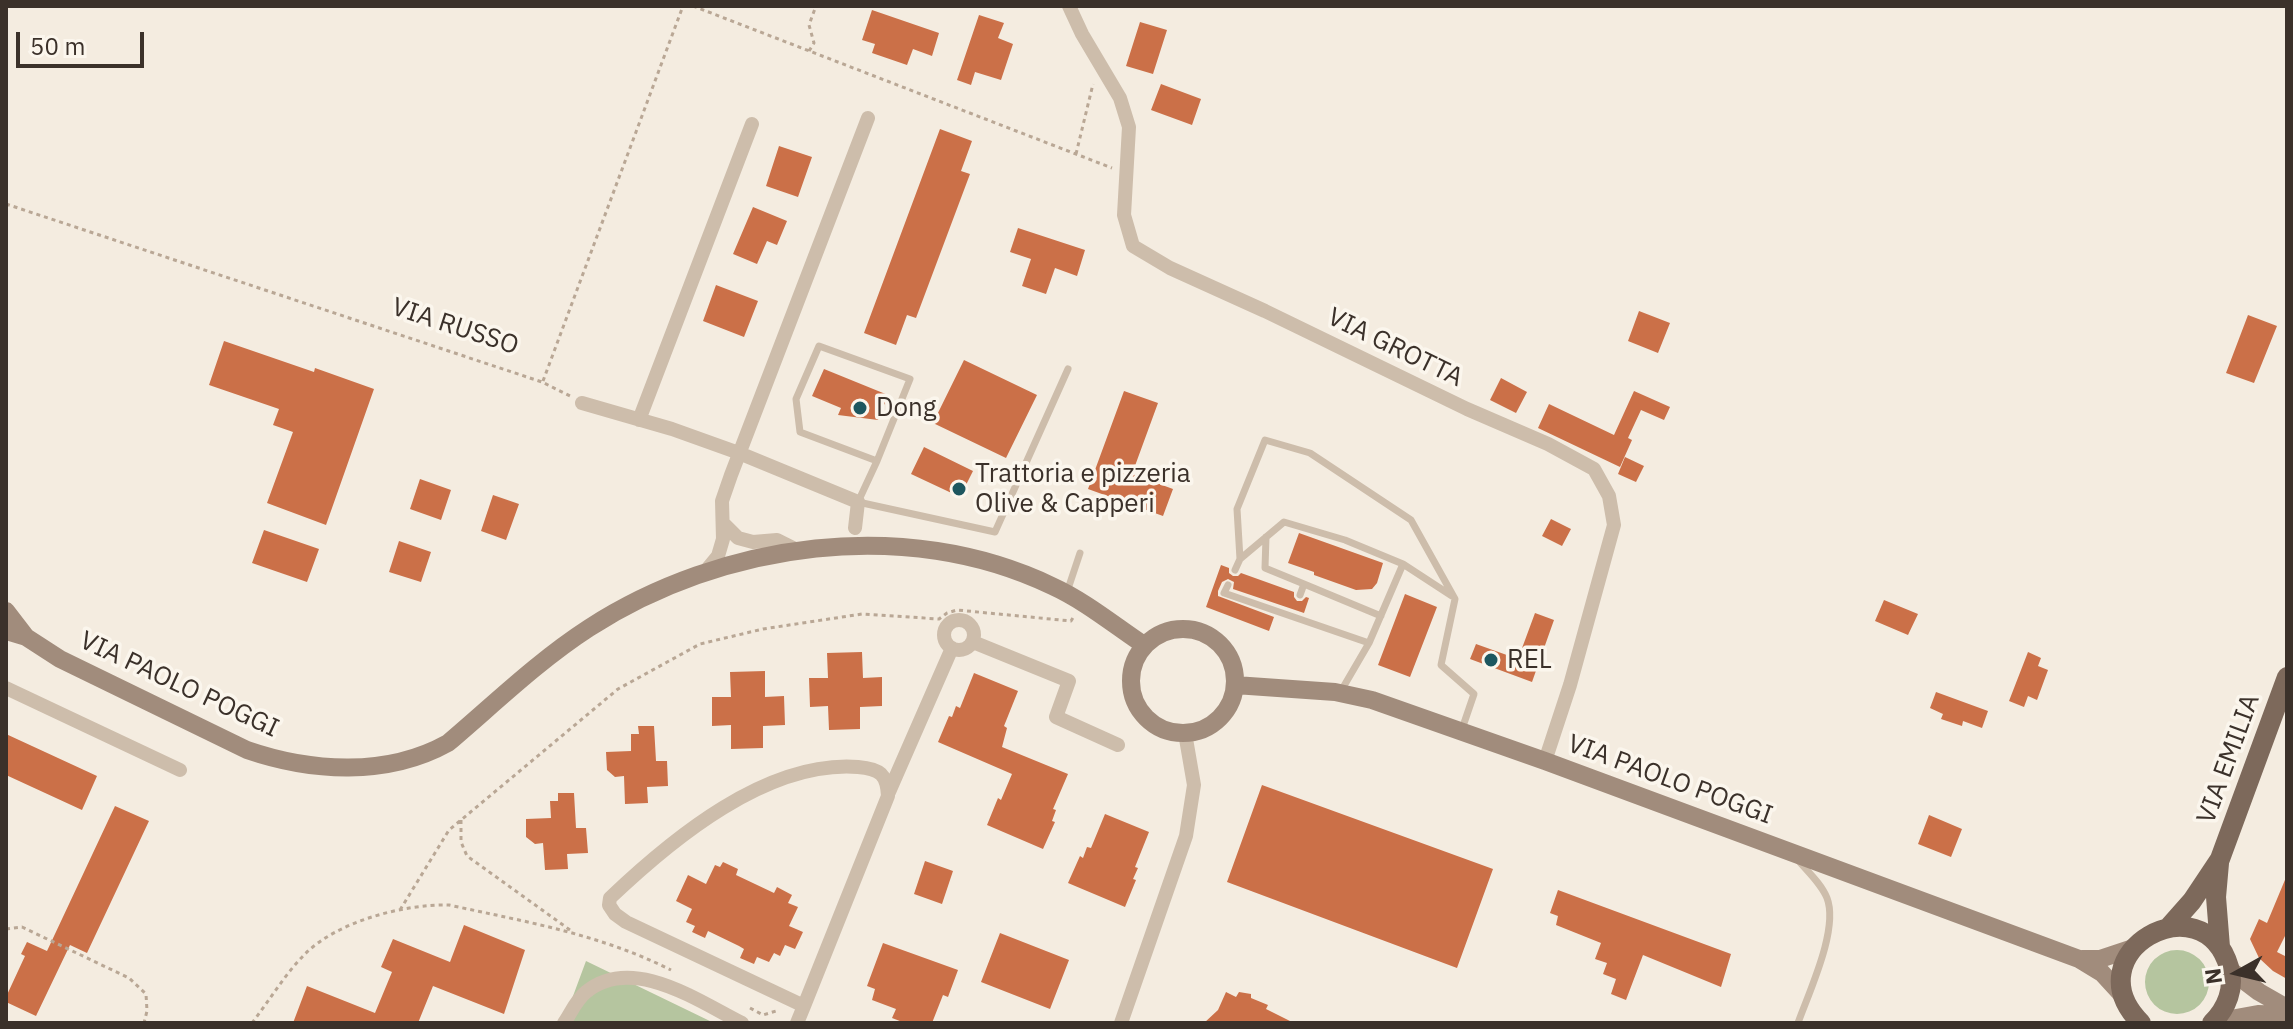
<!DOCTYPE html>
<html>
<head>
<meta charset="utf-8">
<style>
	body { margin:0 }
	#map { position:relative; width:2293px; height:1029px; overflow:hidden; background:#f4ece0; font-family:"IBM Plex Sans",sans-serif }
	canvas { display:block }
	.frame { position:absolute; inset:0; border:8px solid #3b312a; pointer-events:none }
	.north { position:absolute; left:2197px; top:933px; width:80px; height:80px; -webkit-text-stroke:6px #fbf6ed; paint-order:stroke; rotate:262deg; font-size:22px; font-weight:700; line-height:32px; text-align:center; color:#3b312a }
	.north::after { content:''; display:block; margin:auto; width:28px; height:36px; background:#3b312a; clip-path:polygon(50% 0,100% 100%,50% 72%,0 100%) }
	.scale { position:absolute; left:16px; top:32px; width:128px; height:36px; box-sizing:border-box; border:4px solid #3b312a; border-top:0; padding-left:10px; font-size:24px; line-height:28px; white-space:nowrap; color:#3b312a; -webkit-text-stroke:6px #fbf6ed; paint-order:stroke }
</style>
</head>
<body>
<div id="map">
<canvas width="2293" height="1029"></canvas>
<div class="frame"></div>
<div class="north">N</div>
<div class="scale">50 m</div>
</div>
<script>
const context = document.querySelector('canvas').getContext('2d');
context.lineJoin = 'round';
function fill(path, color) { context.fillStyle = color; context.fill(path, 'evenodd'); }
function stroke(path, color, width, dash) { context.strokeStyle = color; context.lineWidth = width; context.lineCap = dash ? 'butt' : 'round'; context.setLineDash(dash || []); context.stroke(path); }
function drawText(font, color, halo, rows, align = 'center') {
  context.font = font + ' "IBM Plex Sans",sans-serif'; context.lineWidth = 7; context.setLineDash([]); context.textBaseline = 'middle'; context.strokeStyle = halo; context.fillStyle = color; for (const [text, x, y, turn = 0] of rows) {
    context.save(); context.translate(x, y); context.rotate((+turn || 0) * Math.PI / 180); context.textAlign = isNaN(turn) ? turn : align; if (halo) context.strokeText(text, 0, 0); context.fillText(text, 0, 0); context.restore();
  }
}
fill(new Path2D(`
	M2145 982a32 32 0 1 1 64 0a32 32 0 1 1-64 0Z
	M586,961L714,1023H563Z`), '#b5c59f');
fill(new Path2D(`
	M872,10L939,33L932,56L913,49L907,65L872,53L875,44L862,40Z
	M979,15L1004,23L998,38L1013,44L1001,80L975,72L971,85L957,80Z
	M1140,22L1167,30L1153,74L1126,66Z
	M1161,84L1201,99L1192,125L1151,110Z
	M940,129L972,141L961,171L970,174L916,318L907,315L896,345L864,333Z
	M779,146L812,157L798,197L766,186Z
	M753,207L787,221L777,245L767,241L757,264L733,254Z
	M1018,228L1085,250L1077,276L1055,268L1046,294L1022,286L1031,259L1010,252Z
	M716,285L758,301L744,337L703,321Z
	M1639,311L1670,323L1658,353L1628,341Z
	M2248,315L2277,326L2254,383L2226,373Z
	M224,341L314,372L315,368L374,389L326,525L267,503L293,432L273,425L279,409L209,385Z
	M964,360L1037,395L1006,458L933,423Z
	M824,369L888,395L878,420L838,415L841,408L812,396Z
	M1501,378L1527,392L1516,413L1490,400Z
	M1124,391L1158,403L1132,474L1173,489L1163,516L1088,489Z
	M1634,391L1670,407L1664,420L1641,410L1628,438L1632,440L1620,467L1538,428L1549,404L1614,435Z
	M924,447L973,471L960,497L911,474Z
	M1625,457L1644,466L1636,482L1618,474Z
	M420,479L451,490L441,520L410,509Z
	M493,495L519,504L506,540L481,531Z
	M1551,519L1571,529L1562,546L1542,536Z
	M264,530L319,549L307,582L252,563Z
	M1299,533L1383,563L1377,583L1372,589L1356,590L1314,575V572L1288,563Z
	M399,541L431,552L421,582L389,572Z
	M1221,565L1229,568V573L1233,576H1238L1241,573L1294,592V597L1297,601H1302L1306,597L1309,598L1304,613L1233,589L1234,582L1228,579L1222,582L1218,591V596L1274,617L1269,631L1206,607Z
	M1405,594L1437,607L1410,677L1378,665Z
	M1884,600L1918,614L1908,635L1875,621Z
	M1535,613L1554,620L1532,682L1470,659L1476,644L1518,659Z
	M862,652L863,678L882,677V706L860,707V729L829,730L828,706L810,707L809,678H828L827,653Z
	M2028,652L2041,658L2038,666L2048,670L2037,700L2028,696L2024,707L2009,701Z
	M765,671V697L784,696L785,725L763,726V748L731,749V725L712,726V697H731L730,672Z
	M974,673L1018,691L1004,726L1007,728L1002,747L1068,774L1053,809L1056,810L1052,821L1055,822L1043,849L987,825L998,798L1001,800L1012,774L938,742L949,716L952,717L956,706L960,708Z
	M1936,692L1988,711L1982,728L1963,721L1962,726L1941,719L1943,714L1930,708Z
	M638,726H654L656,761H667L668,786L647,787L648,803L625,804L624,776L615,777L607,770L606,752L631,751V734H639Z
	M6,734L97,776L82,810L6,775Z
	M1262,785L1493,869L1457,968L1227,882Z
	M558,793H574L576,828H586L588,853L567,854L568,869L545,870L543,843L535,844L526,837V819L551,818L550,801H558Z
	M115,806L149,821L87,953L70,945L36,1016L6,1002V997L25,956L21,954L27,942L47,951Z
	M1105,814L1149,832L1135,867L1138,868L1133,879L1136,880L1125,907L1068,883L1080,856L1083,858L1087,847L1091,848Z
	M1929,815L1962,829L1951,857L1918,844Z
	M925,861L953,871L942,904L914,894Z
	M723,862L738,869L736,875L774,893L777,887L792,895L788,903L798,907L789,926L803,932L795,949L785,945L780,956L774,953L769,962L757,957L754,964L740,958L744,949L739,946L708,931L705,938L692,932L695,926L686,922L692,909L676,901L688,875L706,884L715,865L720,867Z
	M2287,875V932L2277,952L2287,957V979L2273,971L2259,958L2250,939L2259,919L2267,923Z
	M1558,890L1731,954L1721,987L1643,955L1626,1000L1611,994L1616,979L1603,974L1607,963L1595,959L1601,943L1556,925L1558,916L1550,913Z
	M464,925L525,950L504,1014L433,986L418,1023H293L307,986L375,1013L392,972L381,967L393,939L450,962Z
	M1000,933L1069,960L1050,1009L981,982Z
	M883,943L958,970L948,997L943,995L932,1023H905L892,1018L896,1009L872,1000L875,989L867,986Z
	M1226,992L1236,997L1239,992L1251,994V998L1268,1005L1266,1009L1294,1023H1204L1218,1010Z`), '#cb7048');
stroke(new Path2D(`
	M693,6L1112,168
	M809,51L814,43L809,25L816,6
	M1076,154L1093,84
	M6,204L542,382L570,396
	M543,381L683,6
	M461,820V842L467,856L570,930
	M400,910L449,830L618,689L700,644L763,629L862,614L939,619L947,613L957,610L1071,621L1074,616
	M6,929L22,927L129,978L146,994L147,1011L144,1023
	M750,1008L763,1015L776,1011
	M252,1023C269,1001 285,974 305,954C338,921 404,904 449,905C527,922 599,934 671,970`), '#b9a795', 3, [4, 4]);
stroke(new Path2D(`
	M877,461L800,432L796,399L819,346L910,379L877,461L858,502L995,532L1068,369
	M1266,537L1265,568L1304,584L1300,595
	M1240,559L1284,522L1345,540L1403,564
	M1235,570L1240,559L1237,509L1265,440L1310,453L1411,520L1455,599L1441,665L1474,694L1462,729
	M1304,584L1381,616
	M1228,585L1224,593L1369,643L1341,691
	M1067,592L1080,553
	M1369,643L1403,564L1452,596
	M1797,859C1807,871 1821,883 1827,898C1839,929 1809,992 1798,1023`), '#cdbdab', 7);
stroke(new Path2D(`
	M1069,6L1082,34L1120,98L1129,127L1124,215L1133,246L1170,268L1265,311L1467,409L1548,444L1594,469L1609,496L1614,525L1570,685L1545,761
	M582,403L672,429L739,453L858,502L855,528
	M639,420L752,124
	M723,523L738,538L753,542L777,540L799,551
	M704,573L718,556L723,539L722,501L731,475L868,118
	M944 635a15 15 0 1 1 30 0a15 15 0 1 1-30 0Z
	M973,642L1069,681L1056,717L1118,745
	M6,688L180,770
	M889,792L952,648
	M564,1023C571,1013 576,1000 586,992C632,954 698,1001 742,1023
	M797,1023L804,1006L888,796C887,774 880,769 858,767C767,760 672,839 610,898L609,905L615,914L626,922L804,1006
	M1121,1023L1186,836L1194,785L1185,733`), '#cdbdab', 14);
stroke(new Path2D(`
	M6,611L26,637
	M1131 681a52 52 0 1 1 104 0a52 52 0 1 1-104 0Z
	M6,631L26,637L60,659L247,750C311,772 387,777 448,743C494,704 538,661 589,628C722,542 906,516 1052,586C1085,601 1114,625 1144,645
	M1235,685L1335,692L1372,700L1545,761L2079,959L2102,973L2124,997
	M2082,959H2100L2133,948
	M2230,970L2259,992L2287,1008
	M2214,1022L2258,1014L2287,1015`), '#a18c7c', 18);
stroke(new Path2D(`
	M2219,863L2216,897L2220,947
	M2169,927L2192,901L2220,859L2287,677
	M2141,1023C2071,953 2203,879 2229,967C2235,988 2227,1008 2212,1023`), '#7d695b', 20);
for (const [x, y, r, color] of [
	[860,408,8,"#1d565f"],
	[959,489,8,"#1d565f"],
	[1491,660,8,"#1d565f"]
]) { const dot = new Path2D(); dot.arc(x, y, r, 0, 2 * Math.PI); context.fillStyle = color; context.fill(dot); stroke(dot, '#fbf6ed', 3); }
drawText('26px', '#3b312a', '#fbf6ed', [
	["VIA RUSSO",455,327,18],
	["VIA GROTTA",1395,348,26],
	["VIA PAOLO POGGI",179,685,25],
	["VIA EMILIA",2229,759,-70],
	["VIA PAOLO POGGI",1670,780,20]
]);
drawText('26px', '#3b312a', '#fbf6ed', [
	["Dong",876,408],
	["Trattoria e pizzeria",975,474],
	["Olive & Capperi",975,504],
	["REL",1507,660]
], 'left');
</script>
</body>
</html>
